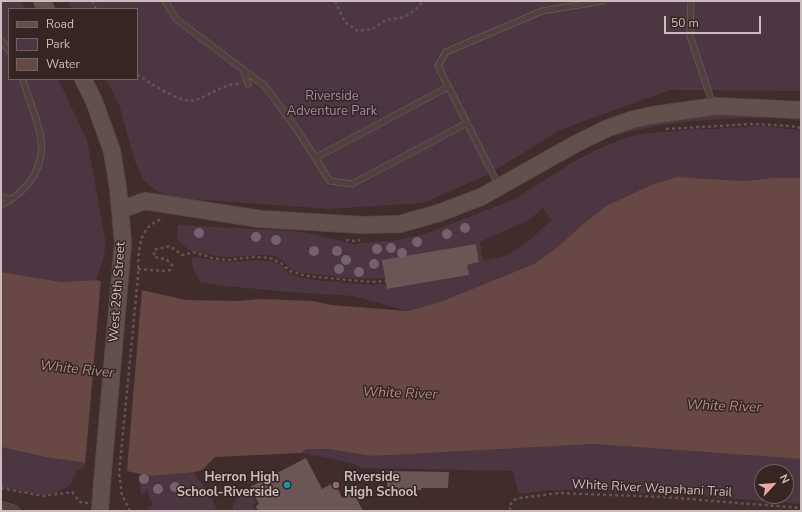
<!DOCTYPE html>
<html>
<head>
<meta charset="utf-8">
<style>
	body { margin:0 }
	#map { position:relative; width:802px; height:512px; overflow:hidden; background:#402c2a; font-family:"Nunito Sans",sans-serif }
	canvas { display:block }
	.frame { position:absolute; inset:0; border:2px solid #cabdbb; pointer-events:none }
	.legend { position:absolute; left:8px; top:8px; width:130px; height:72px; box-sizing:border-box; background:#352523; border:1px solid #716260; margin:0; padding:5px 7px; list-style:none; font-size:12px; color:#cabdbb }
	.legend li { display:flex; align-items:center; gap:8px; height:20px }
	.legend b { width:20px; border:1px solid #716260 }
	.north { position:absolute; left:754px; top:464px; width:40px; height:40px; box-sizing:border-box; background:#352523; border:1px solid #716260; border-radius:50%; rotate:64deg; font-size:11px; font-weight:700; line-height:16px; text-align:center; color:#cabdbb }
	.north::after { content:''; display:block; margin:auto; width:14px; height:18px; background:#eca89e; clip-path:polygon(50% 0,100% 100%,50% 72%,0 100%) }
	.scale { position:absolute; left:664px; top:16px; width:97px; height:18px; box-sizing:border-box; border:2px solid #cabdbb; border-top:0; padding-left:5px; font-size:12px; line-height:14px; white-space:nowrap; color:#cabdbb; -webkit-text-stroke:3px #352523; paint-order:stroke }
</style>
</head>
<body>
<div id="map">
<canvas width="802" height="512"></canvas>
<div class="frame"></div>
<ul class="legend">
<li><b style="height:5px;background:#62504d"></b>Road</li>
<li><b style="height:11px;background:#4c3642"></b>Park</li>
<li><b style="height:11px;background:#684844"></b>Water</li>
</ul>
<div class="north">N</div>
<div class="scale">50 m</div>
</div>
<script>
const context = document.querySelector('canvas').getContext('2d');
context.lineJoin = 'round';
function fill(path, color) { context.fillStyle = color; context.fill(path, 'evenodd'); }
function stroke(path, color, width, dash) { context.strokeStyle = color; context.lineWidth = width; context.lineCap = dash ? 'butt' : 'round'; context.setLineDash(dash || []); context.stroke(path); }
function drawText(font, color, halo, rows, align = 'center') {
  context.font = font + ' "Nunito Sans",sans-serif'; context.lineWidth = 3; context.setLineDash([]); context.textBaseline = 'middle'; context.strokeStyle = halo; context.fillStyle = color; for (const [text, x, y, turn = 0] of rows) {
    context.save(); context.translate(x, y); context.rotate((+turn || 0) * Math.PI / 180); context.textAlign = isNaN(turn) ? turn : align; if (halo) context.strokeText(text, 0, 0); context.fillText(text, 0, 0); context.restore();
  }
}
fill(new Path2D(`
	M1,1H22L25,9H9V79H58L87,140L106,244L104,251L105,252L96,280L62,282L1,272Z
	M68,1H801V91L670,90L562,129L487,175L423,203L329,209L179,198L158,192L143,180L134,159L120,107L106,79H137V9H72Z
	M762,114L801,117V121C780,117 760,118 739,118C694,120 658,124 614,136C633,128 653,122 673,119C702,114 733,115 762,114Z
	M761,126L801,130V178H772L744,181L677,177L651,185L606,206L582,225L559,246L534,264L440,302L408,311L353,296L288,292L226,286L200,282L194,271L191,260L193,257L229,262L254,260L271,261L282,266L288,272L298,277L315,280L373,285L386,283L388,289L468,275L467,265L479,262L476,244L385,278L361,279L301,273L291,269L283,261L275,256L262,255L230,257H220L189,250L177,240L178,225L292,231L308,233L354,244L384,241H394L420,235L443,227L515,199L570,164L596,150L620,140L641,134L695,129H712ZM543,208L551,220L529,241L505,256L483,261L480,242L529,220Z
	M595,444L801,459V504L674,494L628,493L583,490H550L519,494L513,471L361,468L352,463L301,453L307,449H328L372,456ZM762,472H786V496H762Z
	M1,447L45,457L85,463V467L81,468L80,470H76C76,480 68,489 58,491V493L43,495L1,487Z
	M195,472L197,478L207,490L218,511H149L146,507L153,506L147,490L141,496L139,473L152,476Z
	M249,488L256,503L252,505L256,511H233C232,500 239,492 249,488Z`), '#4c3642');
fill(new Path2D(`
	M677,177L744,181L772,178H801V459L595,444L372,456L328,449H307L301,453L215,457L202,470L195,472L152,476L85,463L45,457L1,447V272L62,282L96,280L186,300L238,301L261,299L313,301L331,305L408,311L440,302L534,264L559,246L582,225L606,206L651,185Z`), '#684844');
fill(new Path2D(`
	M101,279L142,288L127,471L109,469L85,465Z`), '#402c2a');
fill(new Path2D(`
	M476,244L479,262L467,265L469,275L387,289L382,260Z
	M306,458L322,489L335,482L342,498L353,492L363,511H263L262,510L258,511L256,506L259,504L250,487Z
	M387,471L449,472L448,488H421V490H397V487H387Z`), '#6a5654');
const lane = new Path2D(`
	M165,1L176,19L265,86L298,131L330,181L352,184L467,123
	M691,1L690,36L713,105
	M1,40L9,51
	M243,69L248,84
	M315,158L448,87
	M499,186L438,66L446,52L542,11L603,1
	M1,196L10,200
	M1,205C32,189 49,161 38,126C34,110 27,95 23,79`);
const street = new Path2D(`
	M1,507L14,511`);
const secondary = new Path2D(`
	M42,1L46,9
	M83,79L94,101L112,151L118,188L123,243L102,483L100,511
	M120,210L145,201L260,219L362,225L400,224L439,213L481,197L577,143L608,128L634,119L653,115L716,106L801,110`);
stroke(lane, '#6a5b59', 7);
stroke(street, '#6a5b59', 12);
stroke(secondary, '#594a48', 18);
stroke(new Path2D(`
	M92,1L96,9
	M335,1L345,22L358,31L372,29L386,20L404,17L416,9L423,1
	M137,75C150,82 181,105 196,100C210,95 223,84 239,84
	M666,129L753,124L791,126L801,128
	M346,240L352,241L360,240
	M138,269L162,271L170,270L172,265L166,259L154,257V250L170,246L182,255L194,252L212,258L228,260L253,257L270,258L281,263L290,271L306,276L371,282L386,281
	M1,488L43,496L72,492L80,502L88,503
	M130,511L122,495L119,474L138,277C139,260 136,236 152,224C155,222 160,220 163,218
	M510,511L511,503L514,500L520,498L559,493L664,497L801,508`), '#645258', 2.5, [3, 3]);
stroke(lane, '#50403e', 5.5);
stroke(street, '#50403e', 11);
stroke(secondary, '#62504d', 16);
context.fillStyle = '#75606f';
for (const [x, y] of [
	[465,228],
	[199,233],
	[447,234],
	[256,237],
	[276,240],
	[417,242],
	[391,248],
	[377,249],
	[314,251],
	[337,251],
	[402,253],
	[346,260],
	[374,264],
	[339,269],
	[359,272],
	[144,479],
	[175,487],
	[158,489]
]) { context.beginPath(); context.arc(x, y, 5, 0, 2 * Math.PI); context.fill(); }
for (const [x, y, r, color] of [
	[287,485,4,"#0f9aa8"],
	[336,485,4,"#8d6e63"]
]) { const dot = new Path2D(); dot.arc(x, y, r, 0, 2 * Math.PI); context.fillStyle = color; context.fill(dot); stroke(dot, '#352523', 1.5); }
drawText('13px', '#a08aa7', '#352523', [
	["Riverside",332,97],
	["Adventure Park",332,112]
]);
drawText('13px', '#cabdbb', '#352523', [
	["West 29th Street",118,292,-86],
	["White River Wapahani Trail",652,489,3]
]);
drawText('bold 13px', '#cabdbb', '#352523', [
	["Herron High",279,478],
	["School-Riverside",279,493],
	["Riverside",344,478,"left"],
	["High School",344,493,"left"]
], 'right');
drawText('italic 14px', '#ad8a86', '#352523', [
	["White River",77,370,6],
	["White River",400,394,2],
	["White River",724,407,2]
]);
</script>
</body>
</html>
